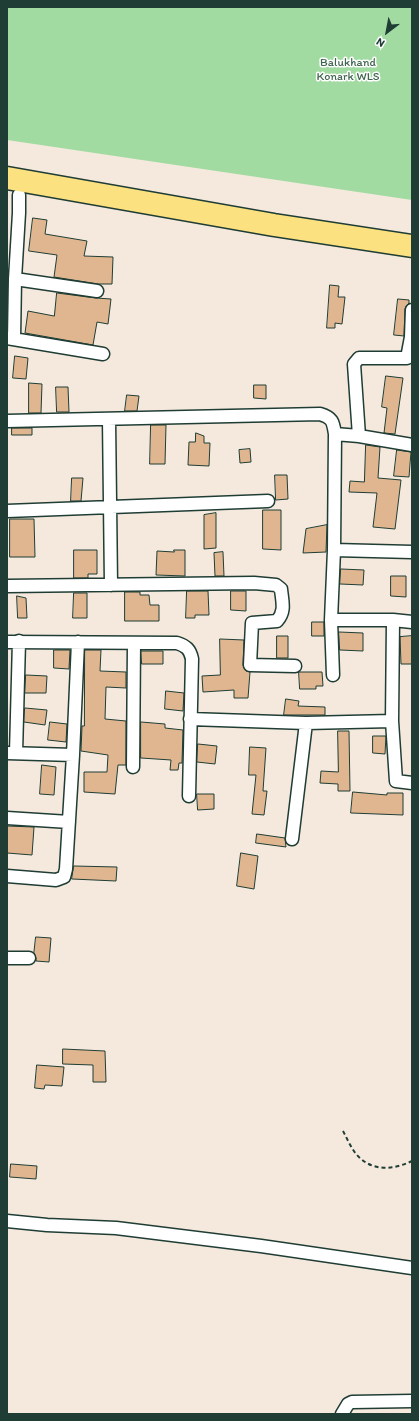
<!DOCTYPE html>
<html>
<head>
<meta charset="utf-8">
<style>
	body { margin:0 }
	#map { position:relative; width:419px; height:1421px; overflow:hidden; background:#f5e9de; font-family:Itim,sans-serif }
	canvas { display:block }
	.frame { position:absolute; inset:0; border:8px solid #1f3d34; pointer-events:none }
	.north { position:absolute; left:367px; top:12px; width:40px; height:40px; -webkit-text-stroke:3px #fff; paint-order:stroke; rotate:212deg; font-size:11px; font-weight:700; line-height:16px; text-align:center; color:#1f3d34 }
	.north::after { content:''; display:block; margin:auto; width:14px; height:18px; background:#1f3d34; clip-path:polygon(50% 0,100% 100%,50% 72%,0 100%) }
</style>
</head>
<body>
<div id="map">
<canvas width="419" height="1421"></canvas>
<div class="frame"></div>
<div class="north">N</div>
</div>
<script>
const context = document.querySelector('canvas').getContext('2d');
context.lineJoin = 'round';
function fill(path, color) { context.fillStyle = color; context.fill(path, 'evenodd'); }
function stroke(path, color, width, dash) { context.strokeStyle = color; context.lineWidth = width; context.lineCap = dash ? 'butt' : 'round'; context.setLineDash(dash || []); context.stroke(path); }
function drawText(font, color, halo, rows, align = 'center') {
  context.font = font + ' Itim,sans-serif'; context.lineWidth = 3; context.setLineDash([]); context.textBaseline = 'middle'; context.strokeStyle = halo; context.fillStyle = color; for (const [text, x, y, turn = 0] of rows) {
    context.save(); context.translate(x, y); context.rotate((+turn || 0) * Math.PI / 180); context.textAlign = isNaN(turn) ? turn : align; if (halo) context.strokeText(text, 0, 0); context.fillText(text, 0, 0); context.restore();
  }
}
fill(new Path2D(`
	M7,7H412V200L7,140Z`), '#a1dba1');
const building = new Path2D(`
	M33,218L47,220L45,234L87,241L84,256L113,257L112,284H98L54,277L57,255L29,251Z
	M330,285L339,286L338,297H345L342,324L335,323V328H327Z
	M57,293L96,298L111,299L108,324L97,322L93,345L25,333L28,311L54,316Z
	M398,299L409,300V303L406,306L405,309L404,336L394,335Z
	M15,356L28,358L26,379L13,378Z
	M386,376L403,378L395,434L384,433L387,408L382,407Z
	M29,383L42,384L41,413H29Z
	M254,385H266V399L254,398Z
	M56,387H68L69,412H57Z
	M127,395L139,396L137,411H125Z
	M151,425H166L165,464H150Z
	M12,428H32V435H12Z
	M196,433L204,436V443H210L209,466L188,465L189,442H195Z
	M366,445L380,447L378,478L401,480L395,529L373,527L377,493L349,492L350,481L364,482Z
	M250,449L251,462L240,463L239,450Z
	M397,450L411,452L409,477L394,476Z
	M275,475H287L288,499L276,500Z
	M72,478H83L81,501H71Z
	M263,510H281V550L263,549Z
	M216,513V548L204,549V515Z
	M10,519H34L35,557H10Z
	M327,525L326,552L303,553L306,529Z
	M74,550H97V574H88V578H74Z
	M174,550H185V576L156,575L157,551L174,552Z
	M223,552L224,576H215L214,553Z
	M341,569L364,570L363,585L340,584Z
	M391,576H406V597L391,596Z
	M187,591H208L209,615H195V618H186Z
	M231,591H246V611L231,610Z
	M125,592H140V595H149L150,605H159V621H125Z
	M74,593H87V618H73Z
	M17,596L26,598L27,618H18Z
	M312,622H324V636H312Z
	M339,632L363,633V651L340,650Z
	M277,636H288V658H277Z
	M412,636V664H401L400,637Z
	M220,639L244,640L243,665L246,671L250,672L248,698H234V690L203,692L202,676L220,675Z
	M54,650H70L69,669L54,668Z
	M85,650H101L100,671L126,672V688L106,687L105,719L126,721V765H118L115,794L84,792V772H107L108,755L81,751L82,726H84Z
	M141,651H163V664H142Z
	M299,672H322L323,686H316V689H300Z
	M26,675L47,676L46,693H25Z
	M166,691L184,693L183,711L165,709Z
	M286,699L299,701L298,706L325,707V715H284Z
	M25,708L47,710L45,725L24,722Z
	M50,722L67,724L66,742L48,740Z
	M141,722L165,724V728L183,730L182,763H179L178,770H170L171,760L141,758Z
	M338,731H349L350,791H338V784L320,783L321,771L338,772Z
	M373,736H386L385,754L373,753Z
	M198,744L217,746L215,764L197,762Z
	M250,747L266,748L263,791H267L264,815L252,814L256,775H249Z
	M42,765L56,767L54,795L40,794Z
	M353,792L387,795V793H403V815L351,813Z
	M197,794H214V809L198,810Z
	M7,826L34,827L32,855L7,853Z
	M257,834L285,838L286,847L256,843Z
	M241,853L258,856L254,889L237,886Z
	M74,866L117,867L116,881L72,879Z
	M36,937L51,938L49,962L36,961V958L34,953Z
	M63,1049L105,1051L106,1082H93V1065L63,1064Z
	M37,1065L64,1067L62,1086L45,1085L44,1089L35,1088Z
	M11,1164L37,1166L36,1179L10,1177Z`);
fill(building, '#dfb690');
stroke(building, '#1f3d34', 1);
const street = new Path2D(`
	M15,279L97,291
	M7,338L103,354
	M14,339L15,279L19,213V195
	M109,419L111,585
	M7,421L320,414C333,418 333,422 335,434L359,436L412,445
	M359,436L354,364L359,358H407L411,337L412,310
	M7,511L268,501
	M334,550L412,552
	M7,586L254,583L276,585L281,589C282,601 286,611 277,621L252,623L250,665L295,666
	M331,620H393L412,622
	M7,642L177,643C186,646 190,649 192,659L189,796
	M333,675L331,620L334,550L335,434
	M190,719L306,723L392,721L393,620
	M392,721L396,781L412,783
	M7,753L73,755
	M16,753L19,641
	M133,767L134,643
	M7,818L69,822
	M292,839L306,723
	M7,876L56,880L64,877L66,869L73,755L78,642
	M7,958H29
	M7,1221L47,1225L116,1228L261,1246L412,1268
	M342,1414L348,1404L352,1402L412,1401`);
const highway = new Path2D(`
	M7,178L274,225L412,246`);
stroke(street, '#1f3d34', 15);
stroke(highway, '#1f3d34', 25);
stroke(new Path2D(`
	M343,1131C348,1140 352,1151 360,1158C375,1172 395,1169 412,1161`), '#1f3d34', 2, [4, 3]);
stroke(street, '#fff', 12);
stroke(highway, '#fbe180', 22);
drawText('12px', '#40644f', '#fff', [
	["Balukhand",348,63],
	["Konark WLS",348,77]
]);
</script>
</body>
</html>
